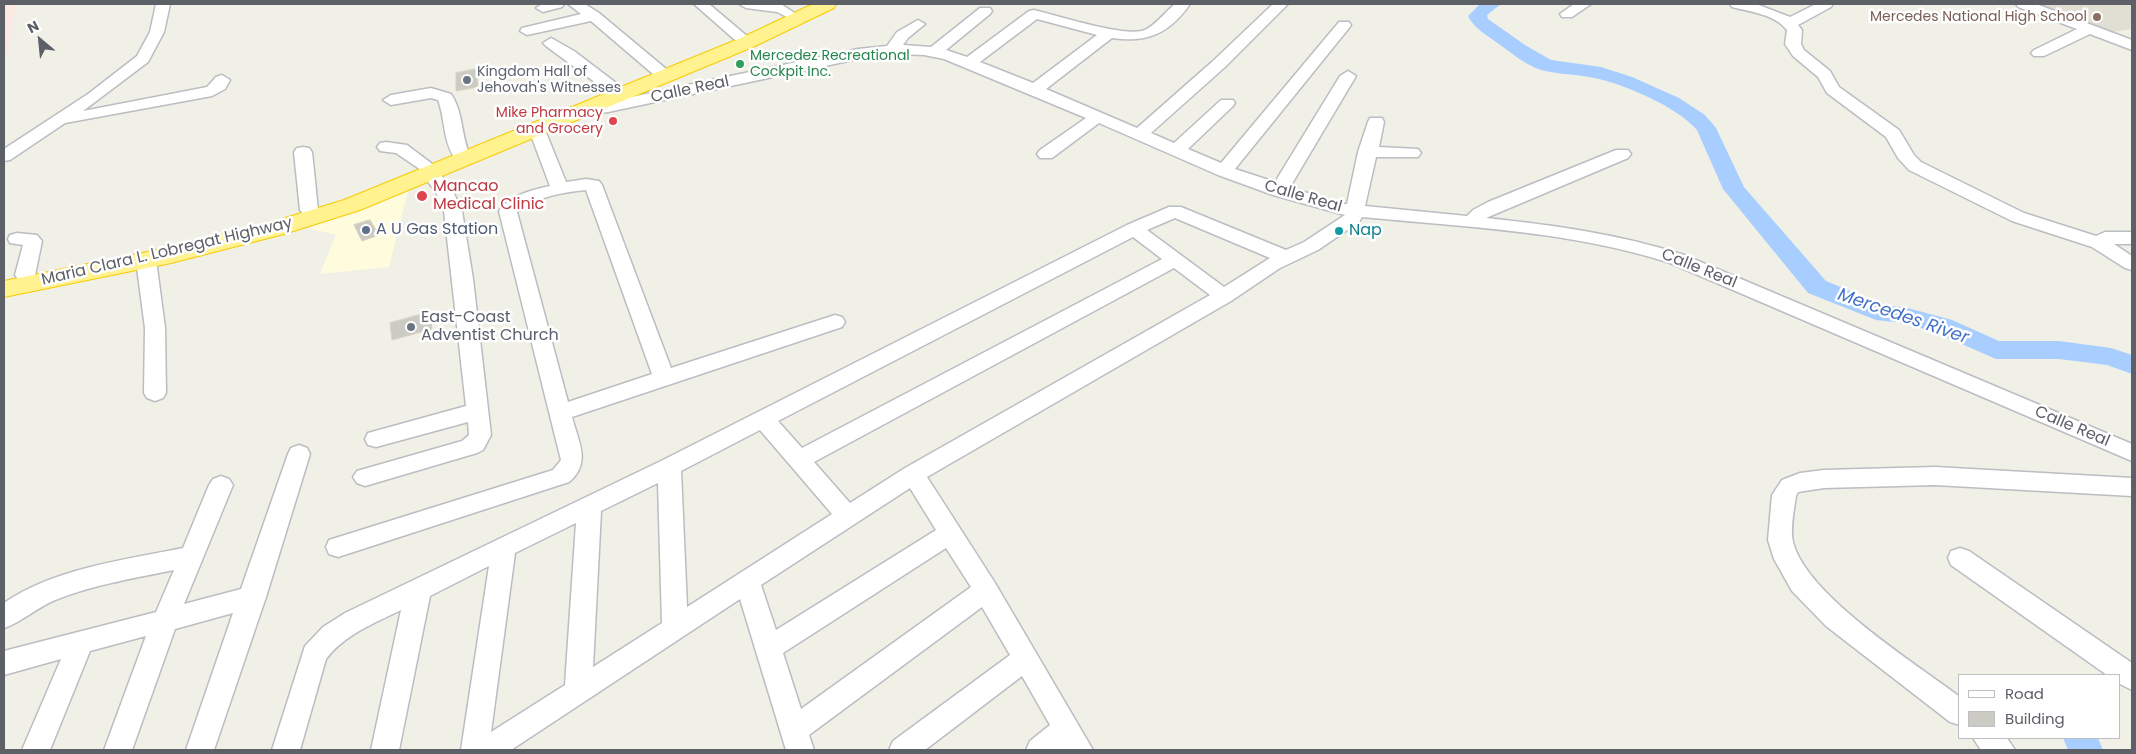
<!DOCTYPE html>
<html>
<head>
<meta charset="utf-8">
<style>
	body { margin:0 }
	#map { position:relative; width:2136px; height:754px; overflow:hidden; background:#f0f0e6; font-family:Poppins,sans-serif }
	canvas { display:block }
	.frame { position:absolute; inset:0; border:5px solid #5d6067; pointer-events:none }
	.legend { position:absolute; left:1958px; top:674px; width:162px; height:65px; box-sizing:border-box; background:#fff; border:1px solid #bebfc2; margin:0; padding:6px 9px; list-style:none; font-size:15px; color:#5d6067 }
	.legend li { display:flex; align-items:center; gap:10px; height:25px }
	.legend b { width:25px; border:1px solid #bebfc2 }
	.north { position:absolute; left:15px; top:15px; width:50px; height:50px; -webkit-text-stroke:4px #fff; paint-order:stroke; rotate:332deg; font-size:14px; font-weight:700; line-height:20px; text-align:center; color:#5d6067 }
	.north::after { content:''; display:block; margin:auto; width:18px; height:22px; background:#5d6067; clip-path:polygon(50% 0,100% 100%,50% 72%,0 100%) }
</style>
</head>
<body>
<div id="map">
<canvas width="2136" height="754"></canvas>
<div class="frame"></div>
<ul class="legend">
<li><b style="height:6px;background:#fff"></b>Road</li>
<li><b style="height:14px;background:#cbcac3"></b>Building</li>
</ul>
<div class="north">N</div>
</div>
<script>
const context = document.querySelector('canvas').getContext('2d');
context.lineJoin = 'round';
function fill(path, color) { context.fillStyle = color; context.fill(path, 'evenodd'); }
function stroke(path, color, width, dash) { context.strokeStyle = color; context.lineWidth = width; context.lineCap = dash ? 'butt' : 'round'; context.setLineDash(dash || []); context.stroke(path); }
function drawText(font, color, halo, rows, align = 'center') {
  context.font = font + ' Poppins,sans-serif'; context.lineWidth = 5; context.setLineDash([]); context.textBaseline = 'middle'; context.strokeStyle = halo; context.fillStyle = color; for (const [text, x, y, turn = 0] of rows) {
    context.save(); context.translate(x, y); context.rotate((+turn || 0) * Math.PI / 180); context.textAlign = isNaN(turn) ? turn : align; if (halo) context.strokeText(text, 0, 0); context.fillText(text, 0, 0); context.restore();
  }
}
fill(new Path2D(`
	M408,191L389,267L320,274L336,235L309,228Z`), '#fffcdd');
fill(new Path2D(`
	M2028,4H2132V29L2106,33Z`), '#e1dfd4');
fill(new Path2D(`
	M4,4H16L8,55L4,56Z`), '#fde9e3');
fill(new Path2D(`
	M1480,4H1501L1487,15L1488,19L1525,45L1551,60L1601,67L1632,77L1679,98L1705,115L1716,128L1744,187L1826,281L1887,306L1904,307L1952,320L1999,341H2059L2111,348L2132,355V374L2107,365L2059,359H1996L1934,332L1904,323L1876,320L1808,293L1723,189L1697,130C1677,107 1628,86 1599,79C1580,74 1560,75 1541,70C1525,65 1509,51 1496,42C1485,34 1474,28 1468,16Z
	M2063,738H2098L2103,750H2068Z`), '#a8cdff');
const building = new Path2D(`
	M477,69L478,87L456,91V73Z
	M370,220L379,235L362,241L354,225Z
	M430,312L432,329L392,340L390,323Z`);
fill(building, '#cbcac3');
stroke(building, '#d6d2c4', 1);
const minor = new Path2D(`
	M156,4H170L164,32L148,62L83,111L207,87L216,77L222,75L230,80L225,89L212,96L65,123L10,160L4,161V149L88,94L137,56L150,32Z
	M542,4H564L562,7L543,12L536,8Z
	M568,4H585L599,13L665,68L667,71L665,74H653L591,21L527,35L520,31L522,28L581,14Z
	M694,4H709L748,37L745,40H735Z
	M739,4H781L796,14L789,18L777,12L746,8Z
	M1175,4H1190C1169,34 1147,43 1112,38L1046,89L1137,128L1213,61L1273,4H1288L1225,67L1151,133L1174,143L1221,100H1233L1235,103L1233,106L1188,149L1221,163L1339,22H1349L1351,25L1349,28L1235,169L1275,182L1340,76L1348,71L1356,76L1290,187L1340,204H1347L1358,152L1368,122L1370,118H1382L1384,122L1379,147L1418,149L1421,153L1418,157H1376L1365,206L1467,216L1473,210L1488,202L1616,150H1628L1631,154L1628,158L1486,218C1553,225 1619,234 1684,255L2132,444V461L1670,263C1571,231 1466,227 1362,217L1359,222L1318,250L1280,268L1231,301L927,477L995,583L1093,750H1026L1030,741L1050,725L1022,676L925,750H889L893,741L1010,655L982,607L809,735L814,750H786L740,599L511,750H461L489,566L430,596L399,750H371L401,610C375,623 345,634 326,659L300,750H272L305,646L323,627L345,613L661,461L1127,225L1169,207H1181L1286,250L1304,242L1345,215L1273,195L1218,175L1099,123L1052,158H1040L1037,154L1040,150L1086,118L944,59L924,55L897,54L858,59L608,112L552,120L546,118L544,115L546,112L608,102L858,49L887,46L897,32L918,20L925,24L908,38L903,45L931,47L980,8H990L992,11L990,14L946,50L967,57L1029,11L1034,10C1056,15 1126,38 1145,30C1157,24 1165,12 1175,4ZM1037,19L1097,35L1033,83L980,62ZM1175,218L1270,258L1224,287L1147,230ZM1133,237L1162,259L802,448L778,421ZM1174,268L1210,295L905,468L850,503L814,462ZM760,430L832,514L687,607L681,471ZM658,483L662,623L593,667L601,511ZM910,488L936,530L776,630L761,585ZM576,523L565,685L491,732L515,553ZM946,548L971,587L801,709L783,653Z
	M1574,4H1591L1572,17H1562L1560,14Z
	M1730,4H1756L1790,17L1816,4H1833L1831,7L1798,25L1802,30L1801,44L1804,50L1830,71L1839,87L1899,130L1914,155L1921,162L2024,213L2096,236L2105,232H2132V244H2114L2132,256V270L2125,268L2092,247L2012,221L1909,170L1898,158L1886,137L1827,93L1818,77L1793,56L1785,44L1787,30C1774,14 1751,12 1732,7Z
	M2016,4H2036L2132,40V50L2090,34L2044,56H2034L2031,53L2034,50L2077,29L2018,7Z
	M551,38L574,51L620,86L622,89L620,92H608L546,46L543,43Z
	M431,88L451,94C463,111 461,134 469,153L466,157H454C443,140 445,118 438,100L431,98L391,105L383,100L391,95Z
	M537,125L543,126L545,130L566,182L586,179L599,181L602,185L671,368L835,315L842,317L845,322L842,327L572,417C578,441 592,463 569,482L338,557L329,554L326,547L329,540L553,470L561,460L499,211C510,195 532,190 550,186L529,130L531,126ZM586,190L652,374L568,402L517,212C535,197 564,192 586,190Z
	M386,142L407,145L431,163L434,167L432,169L437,170L451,187L462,211L473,279L491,435L483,450L477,453L365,486L357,483L353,477L357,471L462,441L469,435L468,422L376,447L368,445L365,439L368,433L466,406L444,211L436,192L422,174L424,172L396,153L380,151L377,147L380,143Z
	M303,147L309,148L312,152L318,210L315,214H303L300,210L294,152L297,148Z
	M17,233L37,235L42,241L35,275L32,279L25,281L18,279L15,275L23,245L10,243L8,239L10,235Z
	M146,254L153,256L156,260L165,328L166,393L163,398L155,401L147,398L144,393L145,328L136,260L139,256Z
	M299,445L307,448L310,454L266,597L214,750H186L233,613L175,629L132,750H104L146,636L90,651L50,750H22L61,659L4,675V651L156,612L174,570C134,578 93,585 55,600C36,608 22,622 4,628V603C55,568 124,560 183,548L209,485L213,479L221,476L229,479L233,485L184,604L241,589L288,454L291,448Z
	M1935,467L2132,478V496L1935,485L1824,488L1798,492L1796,496C1794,510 1790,529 1793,542C1806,595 1915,663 1960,697V725L1950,722L1826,626L1792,591L1774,559L1768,540L1772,495L1782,480L1800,473L1824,470Z
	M1960,548L1969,551L2132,663V690L2120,684V675H2107L1951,565L1948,558L1951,551Z
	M1973,738H2007L2015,750H1981Z`);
const highway = new Path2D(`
	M813,4H836L834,8L755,46L360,210L284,234L171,263L4,297V281L171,247L269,223L344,200L741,38Z`);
stroke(minor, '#babdc2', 3);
stroke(highway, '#f7cb00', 2);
fill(minor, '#fff');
fill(highway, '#fff28f');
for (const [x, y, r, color] of [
	[2097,17,5,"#8d6e63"],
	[740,64,5,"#2e9e5b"],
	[467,80,5,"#6b7280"],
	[613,121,5,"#e0444e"],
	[422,196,6,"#e0444e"],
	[366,230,5,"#5c6f8a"],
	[1339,231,5,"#0f9aa8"],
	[411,327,5,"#6b7280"]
]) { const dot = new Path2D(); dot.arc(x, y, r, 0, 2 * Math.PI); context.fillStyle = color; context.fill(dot); stroke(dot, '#fff', 2); }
drawText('14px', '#785e54', '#fff', [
	["Mercedes National High School",2087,17]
], 'right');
drawText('14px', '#27864d', '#fff', [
	["Mercedez Recreational",750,56],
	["Cockpit Inc.",750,72]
], 'left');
drawText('14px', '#5b616d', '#fff', [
	["Kingdom Hall of",477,72],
	["Jehovah's Witnesses",477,88]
], 'left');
drawText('14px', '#be3a42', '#fff', [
	["Mike Pharmacy",603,113],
	["and Grocery",603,129]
], 'right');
drawText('16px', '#5d6067', '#fff', [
	["Calle Real",690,90,-12],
	["Calle Real",1303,197,16],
	["Maria Clara L. Lobregat Highway",167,252,-13],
	["Calle Real",1699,269,22],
	["Calle Real",2072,427,23]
]);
drawText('16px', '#be3a42', '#fff', [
	["Mancao",433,187],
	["Medical Clinic",433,205]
], 'left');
drawText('16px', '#4e5e75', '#fff', [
	["A U Gas Station",376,230]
], 'left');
drawText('16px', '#0d838f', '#fff', [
	["Nap",1349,231]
], 'left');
drawText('16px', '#5b616d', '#fff', [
	["East-Coast",421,318],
	["Adventist Church",421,336]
], 'left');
drawText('italic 18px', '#4472c9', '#fff', [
	["Mercedes River",1903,317,19]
]);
</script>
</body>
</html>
